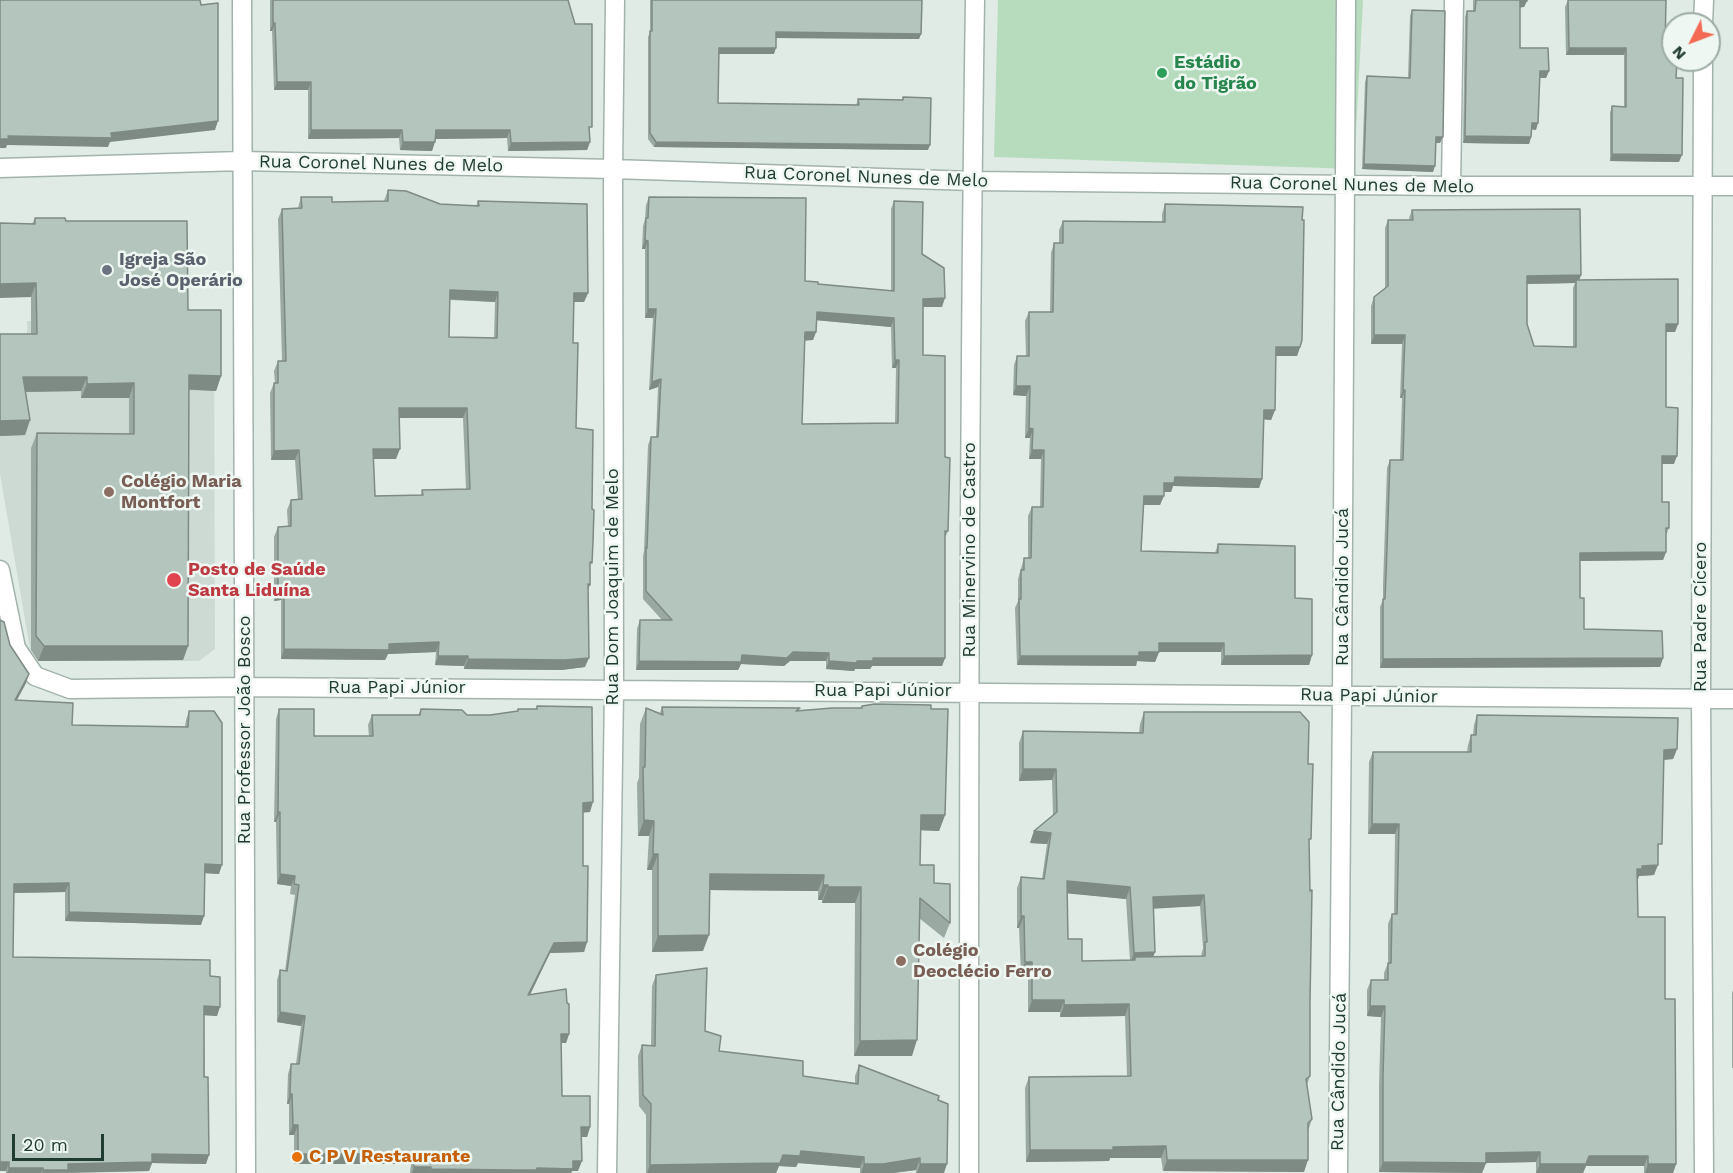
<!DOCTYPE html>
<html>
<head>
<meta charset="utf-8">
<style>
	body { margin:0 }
	#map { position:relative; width:1733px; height:1173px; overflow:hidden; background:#dfebe4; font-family:"Work Sans",sans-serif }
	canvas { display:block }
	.north { position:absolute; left:1661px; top:12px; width:60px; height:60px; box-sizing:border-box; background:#eff7f2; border:2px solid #9caca5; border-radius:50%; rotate:228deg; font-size:16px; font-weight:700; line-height:24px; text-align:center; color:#203b31 }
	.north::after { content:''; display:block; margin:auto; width:21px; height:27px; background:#f36a54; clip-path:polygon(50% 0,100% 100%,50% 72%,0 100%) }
	.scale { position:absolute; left:12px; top:1134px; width:92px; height:27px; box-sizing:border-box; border:3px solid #203b31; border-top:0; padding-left:8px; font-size:18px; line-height:21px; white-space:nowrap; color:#203b31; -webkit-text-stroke:4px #eff7f2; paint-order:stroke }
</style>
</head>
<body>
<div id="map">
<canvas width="1733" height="1173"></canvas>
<div class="north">N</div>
<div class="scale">20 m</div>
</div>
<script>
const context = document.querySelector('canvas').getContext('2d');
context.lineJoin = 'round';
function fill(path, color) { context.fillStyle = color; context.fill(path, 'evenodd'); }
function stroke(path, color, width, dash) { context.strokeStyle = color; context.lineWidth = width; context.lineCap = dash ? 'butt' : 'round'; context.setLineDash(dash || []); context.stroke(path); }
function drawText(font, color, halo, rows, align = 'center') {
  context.font = font + ' "Work Sans",sans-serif'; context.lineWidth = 5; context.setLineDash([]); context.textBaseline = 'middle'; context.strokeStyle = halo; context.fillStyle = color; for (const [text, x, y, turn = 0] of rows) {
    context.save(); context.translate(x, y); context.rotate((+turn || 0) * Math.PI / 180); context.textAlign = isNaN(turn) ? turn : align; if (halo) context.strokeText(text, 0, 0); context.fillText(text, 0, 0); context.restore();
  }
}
fill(new Path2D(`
	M214,319L215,649L199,661H41L30,649L0,474V392L28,390L27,321Z`), '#cddad3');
fill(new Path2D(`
	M998,0H1363L1354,169L994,157Z`), '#b7dcbd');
const minor = new Path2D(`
	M242,0L246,1173
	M1703,24L1704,0
	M1703,60L1701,699L1704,1173
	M0,168L242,161L613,169L972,181L1451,186H1733
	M1451,186L1454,0
	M0,570L16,648L35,676L70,689L245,687L1733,699
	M607,1173L614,690L613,169L615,0
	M969,1173C969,782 969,391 975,0
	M1338,1173L1342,696L1346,0`);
stroke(minor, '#a2b3ab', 21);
stroke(minor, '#fff', 18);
fill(new Path2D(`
	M270,0H568L590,134V142L587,150L508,151L507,138L435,139L432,151L400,150L399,138L308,139V90H274L272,31H270Z
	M650,0H922L921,34L919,39L776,38L774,54H719L718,103L856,105L858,99L902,100L903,97L928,150L654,147L648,139V37L650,32Z
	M1473,0H1527L1524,7H1520V48L1549,71L1546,78H1540L1536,130L1532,129L1531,137L1529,144L1463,143L1465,17L1467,11H1473Z
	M1568,0L1676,78L1679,162L1610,161V113L1612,106L1624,107V55H1566L1565,7Z
	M1412,10L1440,143H1436L1433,172L1362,169L1365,82L1367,76L1408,78L1410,16Z
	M388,190L440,204L476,206L478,201L588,293L584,302H574L573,343L576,428L590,569V585L588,590L585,667L561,670L464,669V666L435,665L436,652L388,654L385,660L281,659V600L274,601V537L278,527H288L287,510L291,500H298L295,460H271L270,393L274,383H275L274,371L278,361H282L278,219L282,209L298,208L301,197L332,202L384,201ZM450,300L495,302L494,338L449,337ZM399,418H463L466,489L422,490L421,495L375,496L373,459H396Z
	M649,197L805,281L818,284L891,291V209L894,201L922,254L942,307H923V355L945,457L948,531L945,538V658L942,666H872L870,669H855L854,671L826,669V661H790L784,666L741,664L738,670H636L637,629L640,620H662L643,599V556L644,551L648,445L651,437H656L658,387L649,390L653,318H645V249H642L643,226L645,219L646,205ZM816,320L891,327L892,368H896L895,423L802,424L804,340H813L816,332Z
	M1165,204L1302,220L1300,347L1297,356H1276L1275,410L1271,420L1263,419L1262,479L1259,488L1173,486L1171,492H1164L1160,505H1143L1141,551L1215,553L1218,544L1295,598L1312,655L1309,665H1221V652H1159L1155,662L1137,661L1136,666L1017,665L1015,608L1018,601V579L1024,558H1028V516L1032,507H1040L1041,459H1029L1030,438H1025L1026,396L1013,395L1014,365L1017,356H1026L1025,321L1029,312H1050L1051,253L1054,243H1059V230L1063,221L1162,222V214Z
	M1412,210L1581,275L1579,280L1678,324L1675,332H1666V407L1674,464H1662V502L1669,528L1666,535V552L1663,560L1580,561V598L1584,629L1663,658L1660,667L1380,668V607L1383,600V585L1387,468L1390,460H1400L1402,398H1400L1402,344H1371V306L1374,297L1385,288V228L1388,220H1410L1409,218ZM1575,283L1573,288V347L1534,346L1527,324V284Z
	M35,218L66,221L188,310L221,376L216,391L189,390L188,646L183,660L38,661L31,650V448L37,433L129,434V398H81V391L25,392L30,420L25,435L0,436V334H31V297L32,224Z
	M10,645L26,683L17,700L72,725L185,727L186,720L189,711L219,874L205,873L201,925L65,921V892L14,893L13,957L210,976L217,1016L204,1015L206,1164L152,1163L149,1171L75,1173H6Z
	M537,706L590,812H583V866L587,942L584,952L550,953L530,995L567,1003L569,1034L566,1043H561L562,1096L590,1127L587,1137H581L578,1171H572L571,1173H410L411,1164H294V1135H289V1104H287L288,1074L291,1064H296L301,1026L277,1022V980L280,970L285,971L295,895L290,894L291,886L277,884L276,822H274L276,719L279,709L314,736H369L368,725L372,715H418L421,709L467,715H490L517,711L518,709H536Z
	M862,706L945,815L939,831L921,830L920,865L934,883L950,923L944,938L919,918L912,1056H854L855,903H822V900H818V891L710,890L703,951L652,952V870H647L649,836H638L637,783L639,778L640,724L646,708L660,713L662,707L800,708L798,711L861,708Z
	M1144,712L1308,764L1310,1076L1307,1085L1312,1119L1308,1131L1304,1172L1163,1171L1161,1158H1110L1109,1161L1026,1162L1025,1088L1029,1077L1127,1076L1125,1016L1060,1017V1012H1028V974H1021L1019,928H1017V888L1021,877L1042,879L1047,844L1030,843L1034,831L1053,816L1052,780L1019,781V743L1023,731L1139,733L1140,724ZM1068,893L1126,899L1130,960L1082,961L1068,939ZM1200,906L1203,948L1201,956L1153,957L1154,908Z
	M1477,715L1677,749L1673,759L1664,760L1658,854L1654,875L1639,876L1638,879H1637L1638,917L1665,999L1676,1164L1673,1173H1644V1166H1586L1583,1173H1536V1162L1486,1163L1482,1173L1379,1172V1085L1381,1017L1367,1016V990L1371,980H1384V973L1388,963V924L1392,914H1394L1395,834H1368L1369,762L1373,752H1467L1468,745L1471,735H1473L1474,725Z
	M656,975L705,1031L719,1051L803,1076L855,1083V1076L859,1065L938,1100L944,1173H916V1170L893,1173H860V1168L798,1163L796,1167L779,1166L776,1173H646V1115L639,1106L638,1056L642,1045H651L652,986Z
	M1733,990V1068H1732V993Z`), '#9ba9a3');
fill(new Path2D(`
	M1520,1H1527L1524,7L1517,8Z
	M273,23H275L272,31H270Z
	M776,32L921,34L919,39L774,38Z
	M719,48H776L774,54H717Z
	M1569,48H1626L1624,55H1566Z
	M1540,71H1549L1546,78H1538Z
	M277,82H311L308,90H274Z
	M218,121L215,130L110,142L108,147L7,145L6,148H0V139L8,136L111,133Z
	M1532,123H1538L1536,130L1530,129Z
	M311,130H402L399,138L308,139Z
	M436,130H510L507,138L433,139Z
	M1465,136L1531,137L1529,144L1463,143Z
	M1436,137H1443L1440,143H1434Z
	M403,142H435L432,151L400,150Z
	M590,142L587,150L508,151L511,143Z
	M656,142L930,145L928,150L654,147Z
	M1612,154L1682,155L1679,162L1610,161Z
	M1364,164L1435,166L1433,172L1362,169Z
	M645,240L648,241L645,249H642Z
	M1581,275L1578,283L1576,280L1575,283L1524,284L1527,276Z
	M36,283L31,297L0,298V284Z
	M450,290L498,292L495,302L447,299Z
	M574,293H588L584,302H570Z
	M945,298L942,307H920L923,299Z
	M648,309H656L653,318H645Z
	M817,312L894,318L891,327L814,320Z
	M1666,324H1678L1675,332H1663Z
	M805,332H816L813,340L802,341Z
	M1374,335H1405L1402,344H1371Z
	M1276,347H1300L1297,356H1273Z
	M895,360H899L896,368H892Z
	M189,375L221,376L216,391L184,389Z
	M23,377H87L81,391L18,392Z
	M661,379L658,387L649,390L652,382Z
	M134,383L129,398H81L87,384Z
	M1016,386H1030L1026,396L1013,395Z
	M1403,390H1405L1402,398H1400Z
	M399,408H467L463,418H396Z
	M1264,410H1275L1271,420L1260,419Z
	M30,420L25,435L0,436V421Z
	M1029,428L1033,429L1030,438H1025Z
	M373,449H400L396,459H369Z
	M299,450L295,460H271L274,451Z
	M1032,450H1044L1041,459H1029Z
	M1662,456H1677L1674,464H1659Z
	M1175,477L1262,479L1259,488L1173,486L1171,492H1161L1164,483Z
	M1144,496H1164L1160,505H1140Z
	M1666,552L1663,560L1577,561L1580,553Z
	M278,591H284L281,600L274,601Z
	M439,642L436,652L388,654L385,660L281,659L284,649Z
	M1159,643H1224L1221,652H1156Z
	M44,646H188L183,660L38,661Z
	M793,652L829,653L826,661H790L784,666L741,664L738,670H636L639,661Z
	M1139,652H1159L1155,662L1137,661L1136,666L1017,665L1020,656Z
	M1312,655L1309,665H1221L1224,656Z
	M438,656H468L464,666L435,665Z
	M589,658L585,667L561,670L464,669L468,659Z
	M873,658H945L942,666H872L870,669H855L854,671L826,669L829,661H857Z
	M1663,658L1660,667L1380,668L1383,659Z
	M29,674L26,683L12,709L15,700Z
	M1677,749L1673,759L1661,760L1664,750Z
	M1023,769H1056L1052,780L1019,781Z
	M593,802L590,812L579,813L583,803Z
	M278,812H280L276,822H274Z
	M921,815H945L939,831L915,830Z
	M644,820L654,821L649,836H638Z
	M1372,824H1399L1395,834H1368Z
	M1034,831L1051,833L1047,844L1030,843Z
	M653,854H658L652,870H647Z
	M205,864L222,865L219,874L202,873Z
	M1658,865L1654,875L1639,876L1638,879H1633L1637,869L1642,866Z
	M280,874L295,876L291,886L277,884Z
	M710,874L824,875L818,891L705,890Z
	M1067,881L1130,887L1126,899L1063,893Z
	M69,883L65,892L11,893L14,884Z
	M823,885H828L822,900H818Z
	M828,887H861L855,903H822Z
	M1204,895L1200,906L1149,909L1153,897Z
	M69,912L204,916L201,925L65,921Z
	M1021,916H1024L1019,928H1017Z
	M709,935L703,951L652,952L658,936Z
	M587,942L584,952L550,953L525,1005L528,995L554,943Z
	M1155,952L1151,963L1135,960V957L1132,964H1130L1134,953Z
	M1025,962H1032L1028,974H1021Z
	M1032,1000H1064L1060,1012H1028Z
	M1129,1004L1125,1016L1060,1017L1064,1005Z
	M204,1006L220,1007L217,1016L201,1015Z
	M1370,1006H1385L1381,1017L1367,1016Z
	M280,1012L305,1016L301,1026L277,1022Z
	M561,1034H569L566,1043H557Z
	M917,1040L912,1056H854L860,1041Z
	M290,1094H292L289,1104H287Z
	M293,1125H298L294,1135H289Z
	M581,1127H590L587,1137H578Z
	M1166,1146L1161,1158H1110L1109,1161L1026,1162L1030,1150L1113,1147Z
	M801,1151L864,1157L860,1168L798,1163L796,1167L779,1166L776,1173H647L650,1165L783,1155Z
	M1540,1152L1536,1162L1486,1163L1482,1173L1379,1172L1383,1162L1486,1153Z
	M152,1154L209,1155L206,1164L152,1163L149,1171L42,1173L43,1170L68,1164Z
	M298,1154H414L411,1164H294Z
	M1589,1156H1648L1644,1166H1586L1583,1173H1536L1540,1164Z
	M920,1158L916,1170L893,1173H861L864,1164Z
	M1167,1160H1308L1304,1172L1163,1171Z
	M573,1161H582L578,1171H572L571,1173H429L431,1169L537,1168Z
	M0,1162H9L6,1171H0Z
	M920,1164H947L944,1173H917Z
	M1648,1164H1676L1673,1173H1645Z
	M414,1167H431L429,1173H412Z
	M9,1168H43L41,1173H7Z`), '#7e8a84');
const building = new Path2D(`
	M0,0H200L201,5L218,3V121L111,133L112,138L8,136L9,139H0Z
	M273,0H568L575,24H592V127H589L590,142L511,143L510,130H436L435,142H403L402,130H311V82H277L275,23H273Z
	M652,0H922L921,34L776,32V48H719L718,103L859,105L858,99L903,100V97L931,98L930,145L656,142L650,133V31H652Z
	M1476,0H1527V1H1520V48H1548L1549,71H1540L1538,123H1532L1531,137L1465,136L1467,11H1475Z
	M1568,0H1666L1665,48H1673V60H1677L1676,78H1683L1682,155L1612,154V106L1626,107V48H1569Z
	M1412,10L1445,11L1443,137H1436L1435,166L1364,164L1367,76L1410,78Z
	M388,190L406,191L440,204L479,206L478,201L587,204L588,293H574L573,343H578L576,428L593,430L592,509L594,510L593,542L592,563L590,562V585L588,584L589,658L565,660L468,659V656H438L439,642L389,644V650L284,649V591H278V527L291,526V500L302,499L299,450L274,451V383H278V361H286L282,209L302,208L301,197H332V202L388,201ZM450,290L498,292L497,338L449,337ZM399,408H467L470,489L422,490L423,495L375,496L373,449H400Z
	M649,197L806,198L805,281L818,282V284L894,291V201L923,202L922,254L944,268L945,298L923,299V355L945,356V457L950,458L948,531H945V658H873V661H857V663L829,661V653L793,652L787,658L742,655L741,662L639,661L640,620H672L646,591V547L647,548L651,437H658L661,379L652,382L656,309H648V241L645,240L646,218H648ZM817,312L894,318L895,360H899L898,423L802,424L805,332H816Z
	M1165,204L1303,207L1302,220H1304L1302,340L1300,347H1276L1275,410H1264L1262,479L1175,477L1174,483H1164V496H1144L1141,551L1218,553V544L1295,546V598L1312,599V655L1224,656V643H1159V652H1139V656H1020L1019,599H1021V570H1024V558H1031L1032,507H1043L1044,450H1032L1033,429L1029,428L1030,386H1016L1017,356H1029V312H1053L1054,243H1063V221L1165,222Z
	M1580,209L1581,275L1527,276V324L1534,346L1576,347V280L1678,279V324H1666V407L1678,408L1677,456H1662V502H1669V528H1666V552L1580,553V598H1584V629L1662,631L1663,658L1383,659V599H1385L1386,576L1390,460H1403L1405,390H1403L1405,335H1374V297L1388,286V220H1413L1412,210Z
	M35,218H65L66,221H187L188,310H221V376L189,375L188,646H44L36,636L37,433L134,434V383L87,384V377H23L30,420L0,421V334H37L36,283L0,284V223L35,224Z
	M0,620L4,622L10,645L29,674L15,700L73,703L72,725L188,727L189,711H214L222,723V865L205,864L204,916L69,912V883L14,884L13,957L210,960V976L220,977V1007L204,1006V1077H208L209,1155L152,1154V1162L68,1164V1170H43V1168H9V1162H0Z
	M875,704L931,705V709H948L945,815H921L920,865H934V883L950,884V923L920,898L917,1040L860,1041L861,887H828V885H823L824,875L710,874L709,935L658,936V854H653L654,821L644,820L643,767H645L646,708L663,715L662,707L800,708L796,711L832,708H862V706Z
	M537,706L592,707L593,802L583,803V866H588L587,942L554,943L528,995L566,989L567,1003L569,1004V1034H561L562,1096H590V1127H581L582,1161H573V1169L537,1168L536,1170H511L431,1169V1167H414V1154H298V1125H293L292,1094H290L291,1064H299L305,1016L280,1012V970L287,971L299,885L294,884L295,876L280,874V812H278L279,709H314V736H373L372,715H420L421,709L462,710L467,715H490L518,711V709H537Z
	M1144,712H1300L1309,722L1308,764H1313L1311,839H1309L1310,891L1312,890L1310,1001V1076L1306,1079L1312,1119L1308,1123V1160H1167L1166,1146L1113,1147V1150H1030L1029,1077L1131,1076L1129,1004L1064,1005V1000H1032V962H1025L1024,916H1021V877L1044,879L1051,833L1034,831L1057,812L1056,769H1023V731L1143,733ZM1067,881L1130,887L1134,953L1155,952L1153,897L1204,895L1207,942H1205V956L1135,957V960L1082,961V939H1068Z
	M1477,715L1678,718L1677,749L1664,750L1662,844H1658V865L1642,866V869H1637L1638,917H1665V999H1675L1676,1164H1648V1156H1589L1586,1164H1540V1152L1486,1153V1163L1383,1162V1075L1385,1006H1370L1371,980H1388V963H1391L1392,914H1397L1399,824H1372L1373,752H1471V735H1476Z
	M707,968L705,1031L721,1036L719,1051L803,1061V1076L858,1084L859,1065L939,1096L938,1100L948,1104L947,1164H920V1158L883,1164H864V1157L801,1151L800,1156L783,1155L780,1163L650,1165L651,1104L643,1095L642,1045L655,1046L656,975Z`);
fill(building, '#b4c5bd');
stroke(building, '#7e8a84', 1.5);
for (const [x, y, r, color] of [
	[1162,73,6,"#2e9e5b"],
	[107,270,6,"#6b7280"],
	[109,492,6,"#8d6e63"],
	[174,580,8,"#e0444e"],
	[901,961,6,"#8d6e63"],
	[297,1157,6,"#e8710a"]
]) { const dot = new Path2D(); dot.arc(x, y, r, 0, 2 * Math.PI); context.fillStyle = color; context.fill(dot); stroke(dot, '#eff7f2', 2); }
drawText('bold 18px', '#27864d', '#eff7f2', [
	["Estádio",1174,63],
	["do Tigrão",1174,84]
], 'left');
drawText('18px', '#203b31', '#eff7f2', [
	["Rua Coronel Nunes de Melo",381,164,1],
	["Rua Coronel Nunes de Melo",866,177,2],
	["Rua Coronel Nunes de Melo",1352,185,1],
	["Rua Minervino de Castro",970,550,-90],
	["Rua Dom Joaquim de Melo",613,587,-90],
	["Rua Cândido Jucá",1343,587,-90],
	["Rua Padre Cícero",1701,617,-90],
	["Rua Papi Júnior",397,688],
	["Rua Papi Júnior",883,691],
	["Rua Papi Júnior",1369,696,1],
	["Rua Professor João Bosco",245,730,-90],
	["Rua Cândido Jucá",1339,1072,-89]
]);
drawText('bold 18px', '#5b616d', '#eff7f2', [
	["Igreja São",119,260],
	["José Operário",119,281]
], 'left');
drawText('bold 18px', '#785e54', '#eff7f2', [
	["Colégio Maria",121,482],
	["Montfort",121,503],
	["Colégio",913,951],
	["Deoclécio Ferro",913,972]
], 'left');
drawText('bold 18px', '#be3a42', '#eff7f2', [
	["Posto de Saúde",188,570],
	["Santa Liduína",188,591]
], 'left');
drawText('bold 18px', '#c56008', '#eff7f2', [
	["C P V Restaurante",309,1157]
], 'left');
</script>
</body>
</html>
